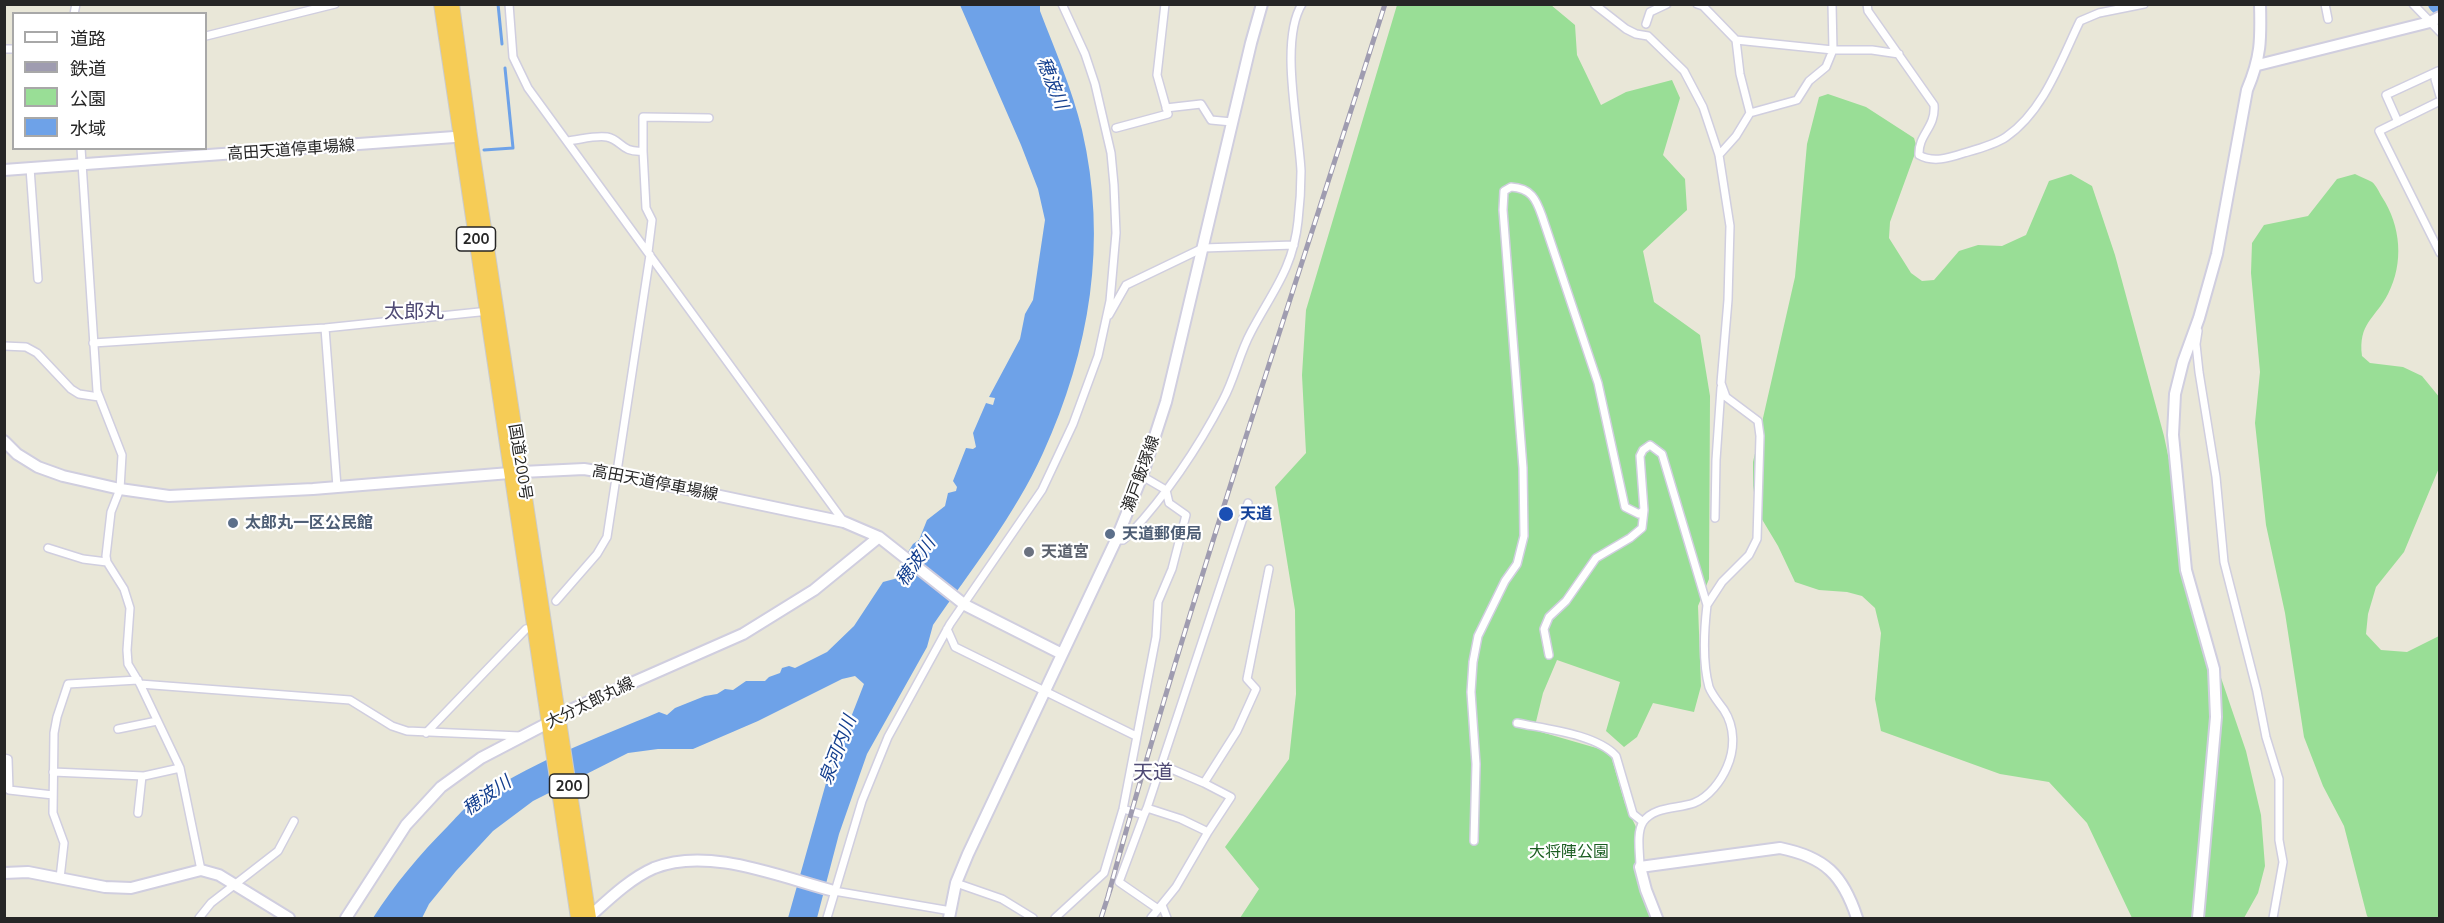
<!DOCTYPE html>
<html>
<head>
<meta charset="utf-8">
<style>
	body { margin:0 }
	#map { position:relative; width:2444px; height:923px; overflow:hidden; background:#e9e7d8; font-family:Mulish,"Noto Sans JP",sans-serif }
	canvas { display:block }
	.frame { position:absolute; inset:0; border:6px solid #262626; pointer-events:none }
	.legend { position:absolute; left:12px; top:12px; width:195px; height:138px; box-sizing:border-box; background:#fff; border:2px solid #a8a8a8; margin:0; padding:8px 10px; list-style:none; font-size:18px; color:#262626 }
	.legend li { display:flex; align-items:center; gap:12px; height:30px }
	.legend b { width:30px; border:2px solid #a8a8a8 }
</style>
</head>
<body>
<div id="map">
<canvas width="2444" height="923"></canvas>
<div class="frame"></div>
<ul class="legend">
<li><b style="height:8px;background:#fff"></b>道路</li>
<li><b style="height:8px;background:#9f9cb0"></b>鉄道</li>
<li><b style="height:16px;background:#99de96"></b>公園</li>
<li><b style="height:16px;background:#6ea2e8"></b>水域</li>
</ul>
</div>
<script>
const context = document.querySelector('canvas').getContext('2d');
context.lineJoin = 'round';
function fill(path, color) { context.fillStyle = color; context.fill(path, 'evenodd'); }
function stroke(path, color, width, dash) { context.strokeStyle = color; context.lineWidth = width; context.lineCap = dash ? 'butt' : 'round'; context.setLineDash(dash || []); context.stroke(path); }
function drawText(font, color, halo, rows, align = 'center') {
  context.font = font + ' Mulish,"Noto Sans JP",sans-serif'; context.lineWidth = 4.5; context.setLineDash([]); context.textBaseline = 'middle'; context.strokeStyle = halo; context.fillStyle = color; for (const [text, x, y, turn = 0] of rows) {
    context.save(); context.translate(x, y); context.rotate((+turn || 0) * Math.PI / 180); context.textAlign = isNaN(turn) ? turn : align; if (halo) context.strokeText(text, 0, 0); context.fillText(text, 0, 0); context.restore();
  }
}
fill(new Path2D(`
	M1397,5H1551L1575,25L1577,55L1601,105L1626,92L1672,80L1680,98L1663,155L1685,179L1687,210L1643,251L1654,302L1700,335L1710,396L1709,579L1698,606L1701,686L1694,712L1653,703L1637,737L1624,747L1606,731L1620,682L1557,660L1543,693L1534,730L1600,749L1611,756L1625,804L1636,827L1637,882L1653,918H1240L1259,889L1225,847L1289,759L1296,694L1295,610L1275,487L1306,453L1302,375L1306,310Z
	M1828,94L1866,107L1914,138L1917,148L1890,222L1889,238L1911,273L1922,281L1934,280L1959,251L1978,245L2002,246L2026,235L2049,181L2071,174L2092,186L2115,255L2164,436L2205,631L2246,751L2261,815L2265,866L2258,893L2244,918H2132L2087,823L2049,782L2000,774L1881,731L1875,699L1881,633L1875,608L1862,596L1847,592L1819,590L1795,582L1778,546L1757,511L1753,486V462L1795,277L1807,144L1819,97Z
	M2355,174C2360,177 2367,179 2372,182C2376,185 2379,192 2382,197C2401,226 2404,263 2388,294C2375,319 2358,323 2362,356L2370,363L2403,367L2422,376L2440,398L2439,468L2404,552L2376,587L2368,614L2366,634L2381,650L2407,652L2439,636V918H2369L2367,916L2344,826L2323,786L2304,737L2285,613L2266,525L2255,423L2260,372L2251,273L2252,243L2264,225L2308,216L2337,179Z`), '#99de96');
fill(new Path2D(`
	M960,5H1040V11C1055,50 1072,89 1082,130C1108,242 1090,350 1043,453C1015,515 971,570 933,625L927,647L867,754L839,834L817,918H788L828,776L864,684L855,676L842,679L758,721L693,749H658L628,753L533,801L493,831L456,871L429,904L422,918H373C394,885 420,854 448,826C455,819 462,810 470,804C526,764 597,738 659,712L667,715L675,708L705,696L717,694L725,689L733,690L746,681H765L769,677L780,673L782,668L789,666L795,668L827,652L854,626L883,582L898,578L900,565L913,544L919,540L927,520L945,506L948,493L956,491L957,487L953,481L966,448L973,449L976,447L973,433L986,403L993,405L995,398L989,397L1020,339L1025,314L1033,300L1045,220L1038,189L1021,145Z`), '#6ea2e8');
stroke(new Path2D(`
	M498,4L502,44
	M484,150L513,148L505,68`), '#6ea2e8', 3);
stroke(new Path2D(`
	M2436,4L2440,8`), '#6ea2e8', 16);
const street = new Path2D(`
	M509,4L513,57L528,88L844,522
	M1594,4L1626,29L1636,34L1648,36L1684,71L1703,107L1719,155L1730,226L1728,300L1721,383L1726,397L1758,421L1760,436L1757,539L1749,555L1722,582L1707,605
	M1697,4L1703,6L1736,40L1833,50H1872L1899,54
	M1867,4L1868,11L1934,105C1936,128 1918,134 1919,155C1933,163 1949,158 1964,153C1978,149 1994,145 2006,137C2044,111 2061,60 2080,21L2099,13L2144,4
	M2325,4L2328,19
	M2413,4L2440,32
	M74,14L76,4
	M1646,24L1650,12L1667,4
	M206,36L335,4
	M1736,40L1740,74L1750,113
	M4,49H14
	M2439,71L2435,79L2440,96
	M2440,101L2379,131L2440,253
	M1166,108L1201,104L1211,120L1232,122
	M2398,122L2386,95L2438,71
	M1116,128L1168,114L1157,75L1165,4
	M567,141C579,140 595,135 607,137C622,140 621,153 643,151V117L709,118
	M81,148L97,391L122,455L120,489L111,512L106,556L107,562L124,589L130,608L127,650L128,664L140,684L180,768L201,870
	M643,151L646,208L652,220L648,252
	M1719,155L1736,136L1750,113L1797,100L1809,81L1826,67L1833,50L1832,4
	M30,168L38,279
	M1109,315L1126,285L1203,248L1294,245
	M325,328L337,487
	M2198,331L2196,344L2199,372L2216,477L2224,562L2257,691L2266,737L2279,779V840L2283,862L2273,918
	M93,343L325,328L489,311
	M4,346L26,347L37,353L71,389L79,394L99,397
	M1142,476L1166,490
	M1715,518L1716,460L1721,388
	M1116,540H1123L1130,534C1166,495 1199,446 1223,400C1235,378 1239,354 1251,332C1272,292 1293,269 1298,221C1300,204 1301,187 1301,171C1299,127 1279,41 1302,4
	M48,548L83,559L107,562
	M556,601L597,554L607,537L650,255
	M947,629L955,647L1136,736
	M1549,655L1544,629L1549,617L1566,601L1596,558L1630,538L1642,528L1644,510
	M140,684L350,700L392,726L407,731L520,736
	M1517,723C1546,729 1596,734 1616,756L1633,814L1643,822
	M118,729L157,721
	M426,733L526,629
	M4,758L8,759L9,790L53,795
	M1162,765L1204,783L1231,797L1208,832
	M53,772L144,776L180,768
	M1204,783L1237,731L1256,689L1247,679L1269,569
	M1147,808L1248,503
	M1123,809L1144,815L1147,808L1181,819L1208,832L1176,887L1151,918
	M138,813L142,776
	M1144,815L1119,882L1158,909
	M1474,841L1476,764L1471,692L1473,662L1478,636L1505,581L1517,564L1524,536L1523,468L1503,210L1504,191L1511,187C1531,188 1536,199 1542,216L1598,383L1625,507L1639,514L1644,510L1640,456L1643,450L1650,445L1662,454L1707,605C1704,631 1702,661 1709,687C1712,695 1719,703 1724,710C1735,727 1735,749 1727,767C1721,781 1709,797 1694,803C1678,809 1654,806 1643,822C1636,833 1640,854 1640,867
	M60,878L64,843L53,813L54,733L57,717L68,684L138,680
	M956,883L1002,899L1033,918
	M834,891L951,911
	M1162,905L1167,918
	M199,918L211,903L278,851L294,821
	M827,918L862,801L888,737L950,624L1042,490L1073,424L1098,356L1110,301L1116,233L1114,185L1111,153L1095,84L1085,54L1062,4
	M1055,918L1104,873L1123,809L1156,637L1158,602L1172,569L1186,515L1169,503L1166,490`);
const secondary = new Path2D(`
	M2258,65L2430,22L2440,17
	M4,170L468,136
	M4,441L17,454L38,467L63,476L120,489L169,496L313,489L522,472L584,469L615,474L844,522L879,537L965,605L1062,654
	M4,873L28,872L105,887L131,888L201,870L219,875L289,918
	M346,918L406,825L441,787L481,758L548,723L559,715L743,634L814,590L879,537
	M588,918C607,901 629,879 654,868C708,846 780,877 834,891
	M949,918L956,883L968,854L1116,540L1142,476L1166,402L1251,43L1262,4
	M1657,918L1646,890L1640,867L1780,848C1825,857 1843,875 1857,918
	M2198,918L2216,717L2214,669L2186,570L2173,435L2175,394L2183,362L2199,318L2217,254L2247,90C2261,57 2261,40 2260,4`);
const highway = new Path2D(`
	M441,4L578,918
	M452,4L470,136L589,918`);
stroke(street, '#d0cedf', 10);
stroke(secondary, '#d0cedf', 14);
stroke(highway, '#cbcbcb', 16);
stroke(street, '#fff', 7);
stroke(secondary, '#fff', 10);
stroke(highway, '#f6cc56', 14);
const rail = new Path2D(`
	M1108,896C1190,596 1291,301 1385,4
	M1101,918L1111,887`);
stroke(rail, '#9f9cb0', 5);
stroke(rail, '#fff', 3, [9]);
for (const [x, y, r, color] of [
	[1226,514,8,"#1a4fb4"],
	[233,523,6,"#5c6f8a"],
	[1110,534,6,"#5c6f8a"],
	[1029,552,6,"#6b7280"]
]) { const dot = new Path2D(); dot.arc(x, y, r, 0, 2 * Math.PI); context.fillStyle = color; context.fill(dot); stroke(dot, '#fff', 2); }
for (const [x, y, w] of [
	[476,239,39],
	[569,786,39]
]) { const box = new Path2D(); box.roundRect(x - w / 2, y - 12, w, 24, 4.5); context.fillStyle = '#fff'; context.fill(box); stroke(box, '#262626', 1.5); }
drawText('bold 15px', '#262626', null, [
	["200",476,239],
	["200",569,786]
]);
drawText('16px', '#262626', '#fff', [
	["高田天道停車場線",291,150,-4],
	["国道200号",520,462,81],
	["瀬戸飯塚線",1141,474,-70],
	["高田天道停車場線",655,483,11],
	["大分太郎丸線",590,703,-26]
]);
drawText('bold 16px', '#164399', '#fff', [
	["天道",1240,514]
], 'left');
drawText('bold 16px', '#4e5e75', '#fff', [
	["太郎丸一区公民館",245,523],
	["天道郵便局",1122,534]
], 'left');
drawText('bold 16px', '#5b616d', '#fff', [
	["天道宮",1041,552]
], 'left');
drawText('16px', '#1c5e22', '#fff', [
	["大将陣公園",1569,852]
]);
drawText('italic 18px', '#133e8e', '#fff', [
	["穂波川",1052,83,68],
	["穂波川",916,562,-55],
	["泉河内川",838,750,-69],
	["穂波川",487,796,-35]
]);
drawText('20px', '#4f4a74', '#fff', [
	["太郎丸",414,312],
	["天道",1153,773]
]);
</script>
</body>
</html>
